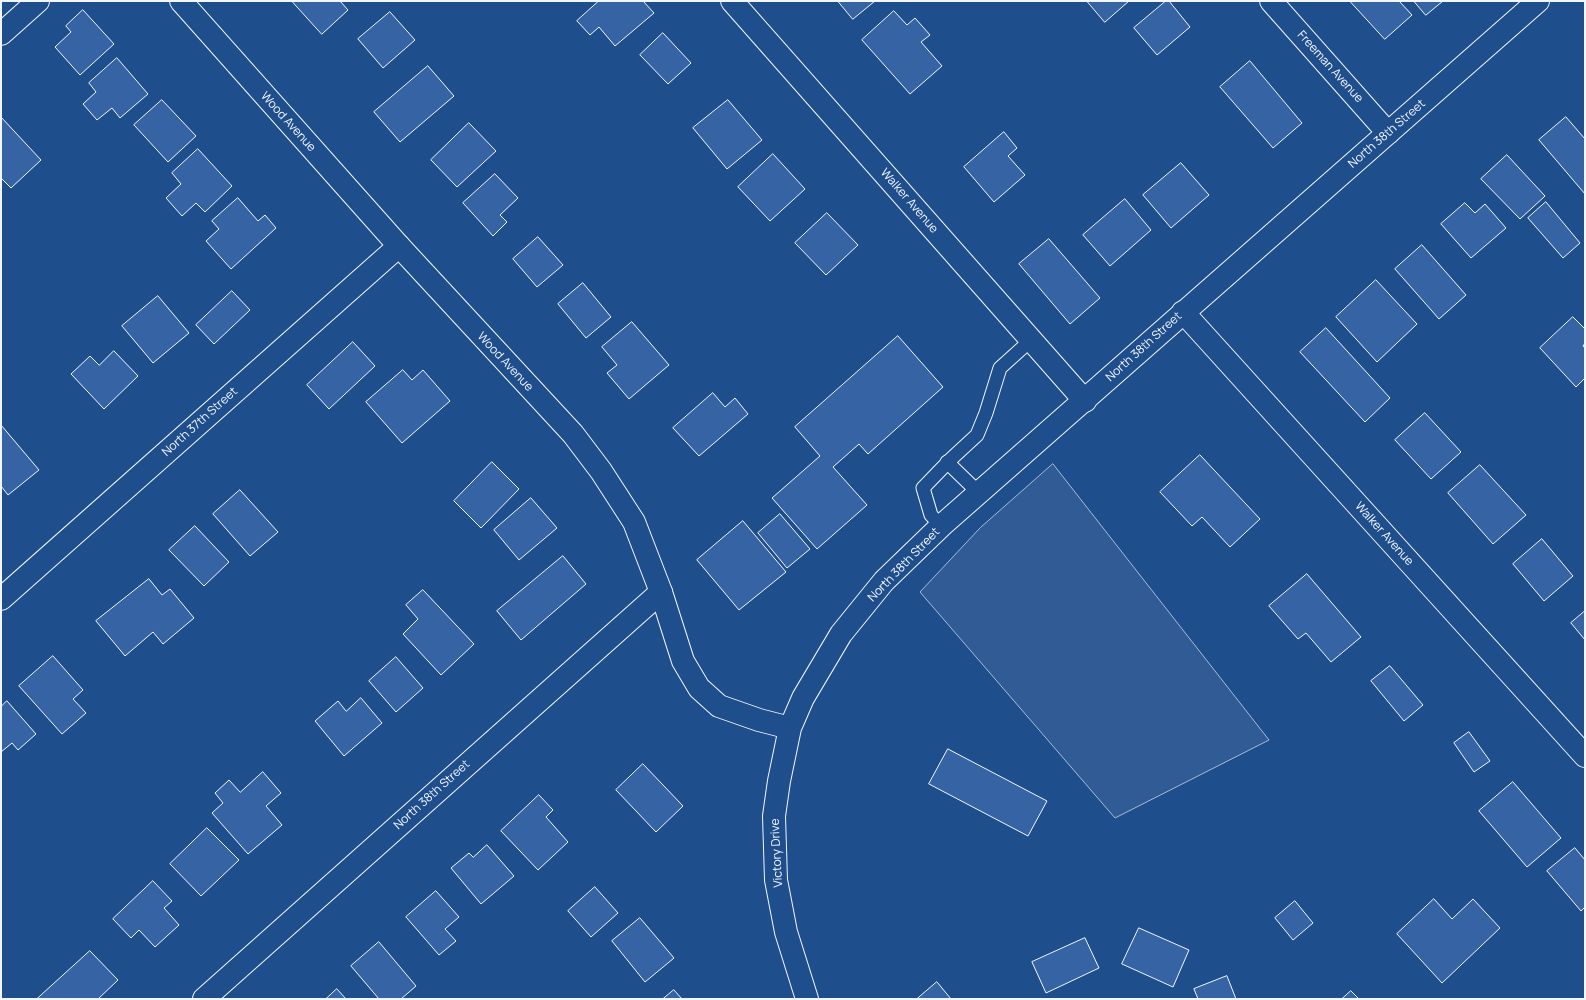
<!DOCTYPE html>
<html>
<head>
<meta charset="utf-8">
<style>
	body { margin:0 }
	#map { position:relative; width:1586px; height:1000px; overflow:hidden; background:#1f4e8c; font-family:Manrope,sans-serif }
	canvas { display:block }
	.frame { position:absolute; inset:0; border:2px solid #f2f6ff; pointer-events:none }
</style>
</head>
<body>
<div id="map">
<canvas width="1586" height="1000"></canvas>
<div class="frame"></div>
</div>
<script>
const context = document.querySelector('canvas').getContext('2d');
context.lineJoin = 'round';
function fill(path, color) { context.fillStyle = color; context.fill(path, 'evenodd'); }
function stroke(path, color, width, dash) { context.strokeStyle = color; context.lineWidth = width; context.lineCap = dash ? 'butt' : 'round'; context.setLineDash(dash || []); context.stroke(path); }
function drawText(font, color, halo, rows, align = 'center') {
  context.font = font + ' Manrope,sans-serif'; context.lineWidth = 3; context.setLineDash([]); context.textBaseline = 'middle'; context.strokeStyle = halo; context.fillStyle = color; for (const [text, x, y, turn = 0] of rows) {
    context.save(); context.translate(x, y); context.rotate((+turn || 0) * Math.PI / 180); context.textAlign = isNaN(turn) ? turn : align; if (halo) context.strokeText(text, 0, 0); context.fillText(text, 0, 0); context.restore();
  }
}
const built = new Path2D(`
	M1053,464L1269,740L1115,818L920,592L980,528Z`);
fill(built, '#305b95');
stroke(built, '#a8bbd7', 1);
const building = new Path2D(`
	M292,1H340L348,10L322,34Z
	M599,1H643L654,13L615,46L599,27L590,35L577,21Z
	M838,1H875L853,19Z
	M1087,1H1129L1105,22Z
	M1166,1H1169L1190,27L1157,55L1134,28Z
	M1350,1H1399L1412,15L1385,39Z
	M1414,1H1443L1426,15Z
	M83,10L114,44L80,75L55,47L71,32L66,26Z
	M894,11L907,25L915,18L930,35L921,42L942,66L910,94L862,40Z
	M390,12L415,40L383,68L358,39Z
	M663,33L691,63L668,84L640,55Z
	M117,58L148,94L120,118L112,108L97,120L83,104L96,92L89,83Z
	M1250,61L1302,123L1273,148L1220,87Z
	M428,66L454,96L400,142L374,112Z
	M162,100L196,136L168,162L134,125Z
	M728,100L762,140L727,169L693,128Z
	M1,117L41,160L11,188L1,178Z
	M1566,117L1585,139V194L1539,140Z
	M469,123L496,151L457,187L431,160Z
	M1004,132L1017,148L1008,156L1025,175L994,202L964,167Z
	M198,149L232,186L205,212L196,203L182,216L166,198L181,184L172,173Z
	M773,154L805,189L770,221L738,187Z
	M1507,155L1545,196L1520,219L1481,179Z
	M1181,163L1209,195L1171,228L1143,195Z
	M495,174L518,198L500,215L507,222L493,236L463,203Z
	M238,198L258,221L265,215L276,228L231,269L206,241L219,229L212,221Z
	M1125,199L1151,230L1110,266L1083,235Z
	M1546,202L1580,243L1563,258L1528,218Z
	M1465,203L1475,213L1485,204L1506,228L1471,258L1441,224Z
	M827,213L858,245L826,275L795,243Z
	M538,237L563,265L537,287L513,259Z
	M1049,239L1100,298L1070,324L1019,264Z
	M1422,245L1466,295L1439,319L1395,269Z
	M1376,280L1417,324L1377,362L1336,317Z
	M583,283L611,317L586,338L558,304Z
	M232,291L250,310L214,344L196,325Z
	M158,296L189,333L153,363L122,326Z
	M1573,317L1585,329V343L1583,346L1585,348V378L1576,387L1540,348Z
	M632,322L669,365L629,399L607,373L617,365L602,347Z
	M1326,328L1390,398L1365,422L1300,352Z
	M898,336L943,387L868,454L859,444L833,467L867,505L817,549L772,498L820,456L795,427Z
	M353,342L375,366L329,409L307,385Z
	M114,351L138,376L104,409L71,374L90,356L99,365Z
	M403,370L412,380L423,370L450,401L402,443L366,402Z
	M713,393L725,407L735,398L748,414L699,456L673,428Z
	M1425,413L1461,452L1431,479L1395,440Z
	M1,425L39,470L8,495L1,486Z
	M1200,455L1260,519L1230,547L1202,517L1192,526L1160,492Z
	M492,462L519,489L481,528L454,501Z
	M1480,465L1526,515L1493,544L1448,493Z
	M240,490L278,532L250,556L213,514Z
	M531,498L557,528L519,560L494,530Z
	M780,514L810,549L787,568L758,533Z
	M743,521L786,572L739,610L697,560Z
	M195,526L229,562L204,586L169,550Z
	M1542,539L1573,576L1544,601L1513,564Z
	M563,556L586,584L521,640L497,611Z
	M1307,574L1361,637L1331,662L1306,633L1298,639L1269,606Z
	M149,579L162,595L170,589L194,618L163,644L153,632L125,656L96,621Z
	M423,590L474,644L441,675L403,634L418,619L406,605Z
	M1585,611V640L1571,623Z
	M53,656L83,690L73,699L86,713L62,734L19,686Z
	M396,657L423,688L396,712L369,681Z
	M1390,666L1423,705L1404,721L1371,681Z
	M361,698L382,723L344,756L315,721L338,701L346,711Z
	M7,701L36,734L18,750L12,743L1,752V707Z
	M1469,732L1490,761L1474,772L1454,743Z
	M948,749L1047,801L1028,836L929,784Z
	M643,764L683,806L656,832L616,790Z
	M263,772L281,793L266,806L282,825L248,854L212,813L223,803L215,793L229,780L240,792Z
	M1513,782L1561,838L1527,867L1479,811Z
	M539,795L553,810L546,817L568,842L538,870L501,831Z
	M207,828L239,860L201,896L170,864Z
	M487,845L514,876L481,904L451,868L469,853L473,857Z
	M1575,848L1585,860V907L1581,911L1547,871Z
	M153,881L172,901L164,908L179,925L155,947L139,930L131,938L113,919Z
	M595,887L618,913L591,937L568,911Z
	M436,891L459,917L445,929L456,941L439,955L406,917Z
	M1434,899L1452,919L1473,899L1500,928L1442,983L1397,934Z
	M1295,901L1313,923L1293,940L1275,918Z
	M640,918L674,958L645,982L612,941Z
	M1139,928L1189,950L1173,987L1122,964Z
	M1085,938L1099,968L1046,993L1032,962Z
	M379,942L416,986L401,999H379L351,966Z
	M90,951L118,980L98,999H37Z
	M1227,976L1236,999H1198L1194,989Z
	M937,982L951,999H917Z
	M337,989L346,999H326Z
	M674,990L682,999H663Z
	M1351,991L1359,999H1342Z`);
fill(building, '#3563a3');
stroke(building, '#f2f6ff', 1);
const lane = new Path2D(`
	M947,462L979,493
	M941,526L931,515L923,488L951,459L977,435L986,413L1000,368L1031,340`);
const street = new Path2D(`
	M732,1L1085,401
	M1271,1L1388,133
	M1,34L38,1
	M1183,312L1585,756
	M1,599L399,246
	M204,999L661,592`);
const secondary = new Path2D(`
	M181,1L399,246L573,434L601,471L634,522L661,592L683,661L699,688L719,706L759,720L790,728
	M807,999L786,932L776,880L774,816L779,781L790,728L803,698L841,634L884,581L941,526L1538,1`);
stroke(lane, '#f2f6ff', 15);
stroke(street, '#f2f6ff', 24);
stroke(secondary, '#f2f6ff', 24);
stroke(lane, '#1f4e8c', 13);
stroke(street, '#1f4e8c', 22);
stroke(secondary, '#1f4e8c', 22);
drawText('12px', '#f2f6ff', '#1f4e8c', [
	["Freeman Avenue",1330,67,48],
	["Wood Avenue",288,122,48],
	["North 38th Street",1387,134,-41],
	["Walker Avenue",909,201,49],
	["North 38th Street",1144,347,-42],
	["Wood Avenue",505,362,47],
	["North 37th Street",200,422,-42],
	["Walker Avenue",1384,534,48],
	["North 38th Street",904,565,-46],
	["North 38th Street",432,795,-42],
	["Victory Drive",777,853,-93]
]);
</script>
</body>
</html>
